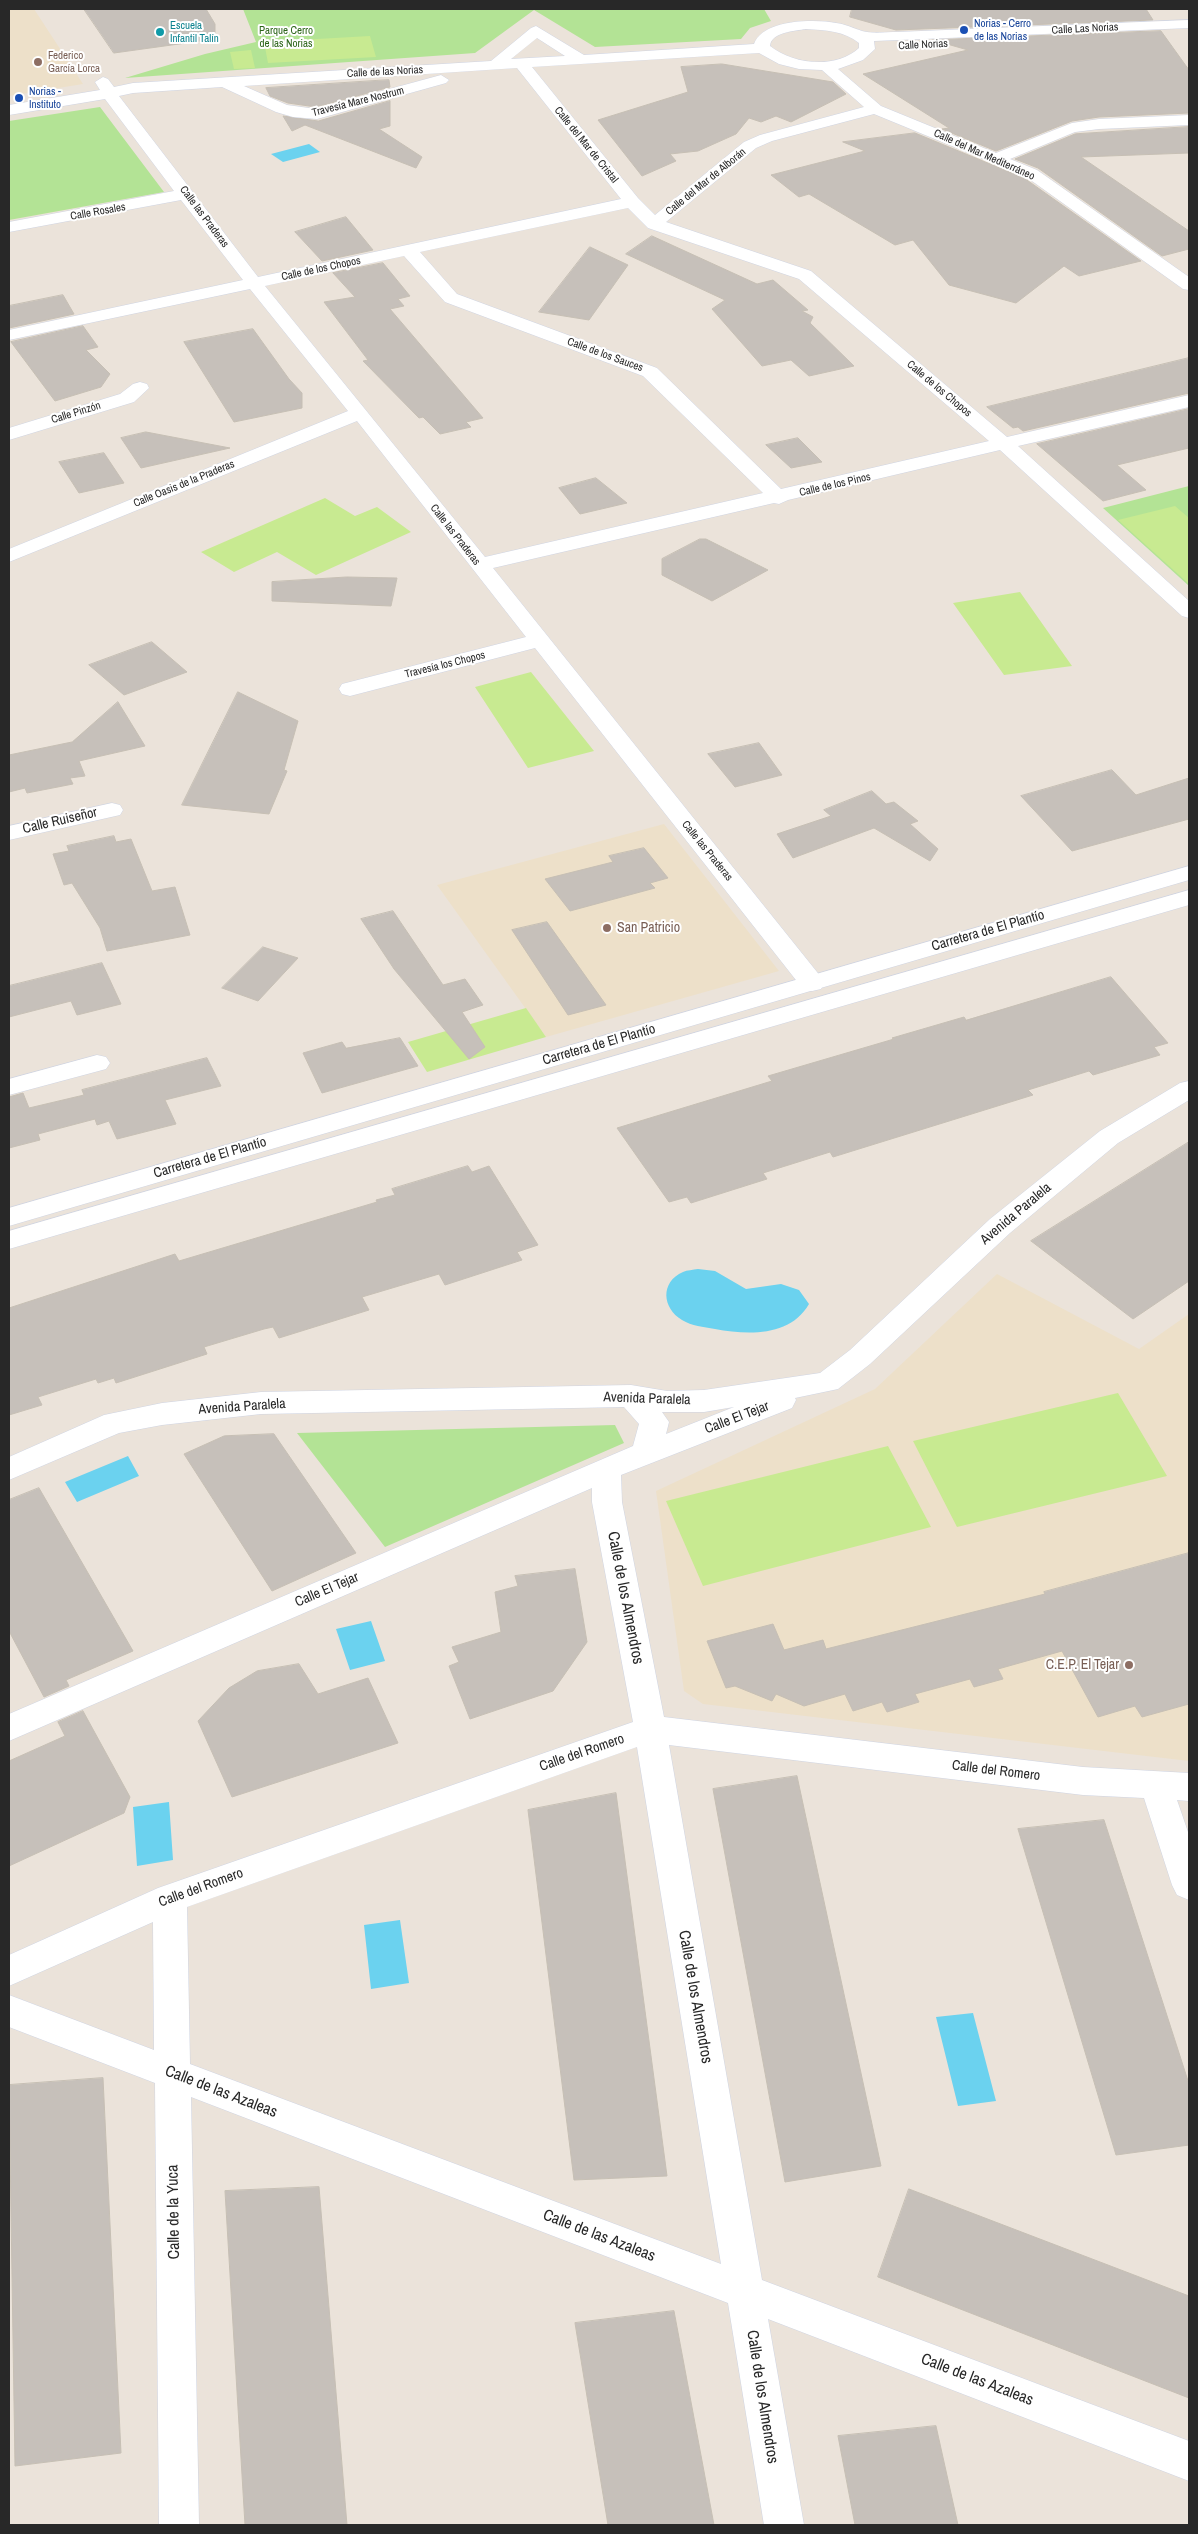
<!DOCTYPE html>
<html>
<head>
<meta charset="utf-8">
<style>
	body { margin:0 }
	#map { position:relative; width:1198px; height:2534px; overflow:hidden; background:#ebe3da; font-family:"Archivo Narrow",sans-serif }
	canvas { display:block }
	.frame { position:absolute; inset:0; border:10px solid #282828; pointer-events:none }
</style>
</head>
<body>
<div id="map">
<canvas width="1198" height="2534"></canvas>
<div class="frame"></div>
</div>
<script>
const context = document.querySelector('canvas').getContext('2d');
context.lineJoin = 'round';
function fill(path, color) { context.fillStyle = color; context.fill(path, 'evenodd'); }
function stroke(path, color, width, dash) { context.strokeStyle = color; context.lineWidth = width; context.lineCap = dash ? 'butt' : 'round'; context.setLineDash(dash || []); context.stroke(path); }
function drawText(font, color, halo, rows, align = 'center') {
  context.font = font + ' "Archivo Narrow",sans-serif'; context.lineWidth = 4; context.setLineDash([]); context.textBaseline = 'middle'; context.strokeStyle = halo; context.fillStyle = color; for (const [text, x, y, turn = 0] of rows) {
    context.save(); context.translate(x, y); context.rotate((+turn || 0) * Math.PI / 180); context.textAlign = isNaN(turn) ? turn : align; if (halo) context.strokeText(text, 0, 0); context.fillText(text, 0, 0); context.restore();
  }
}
fill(new Path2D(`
	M9,9H34L83,84L9,96Z
	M664,824L779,971L546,1037L437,885Z
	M997,1274L1139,1349L1189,1314V1761L703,1704L684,1691L656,1491L875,1389Z`), '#ede0c9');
fill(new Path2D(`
	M243,9H764L771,21L750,28L741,39L595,47L534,10L475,53L125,78L205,54L256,42Z
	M100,107L164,192L9,220V121Z
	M1189,486V586L1103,508Z
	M615,1425L624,1443L385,1547L297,1433Z`), '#b3e395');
fill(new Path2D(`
	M370,36L376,57L268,63L264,42Z
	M251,50L255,68L234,69L230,52Z
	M325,498L355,516L377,507L411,532L316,575L277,552L234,572L201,552Z
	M1175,506L1189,518V584L1118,520Z
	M1020,592L1072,666L1004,675L953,603Z
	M531,672L594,751L528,768L475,687Z
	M526,1008L546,1037L427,1072L408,1042Z
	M1118,1393L1167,1476L957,1527L913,1441Z
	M888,1446L931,1527L703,1586L666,1501Z`), '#c8ea91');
fill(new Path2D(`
	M309,144L320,152L283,162L271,154Z
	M698,1269L715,1271L746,1289L781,1284L799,1290L809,1304C790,1337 748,1335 715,1329C703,1327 692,1326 682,1320C662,1308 660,1282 683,1272C687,1270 693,1270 698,1269Z
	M128,1456L139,1476L77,1502L65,1482Z
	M371,1621L385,1661L350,1670L336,1629Z
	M169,1802L173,1860L137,1866L133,1807Z
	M400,1920L409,1983L371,1989L364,1925Z
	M973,2013L996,2101L958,2106L936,2017Z`), '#6bd2ef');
const building = new Path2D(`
	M84,9H206L215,24V39L114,53Z
	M852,9H1146L1153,20L896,30L850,17Z
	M1161,31L1189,70V113L1099,117L1072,121L996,151L942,129L949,128L863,74L968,50L933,40Z
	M722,64L833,82L846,94L791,122L776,116L761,122L749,118L736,134L698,151L670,154L676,161L642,176L598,120L688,92L681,67Z
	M389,80L390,87L316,107L288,103L270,96L266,88Z
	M390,101V126L379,129L422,157L416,168L305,125L292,131L283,116L318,121Z
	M1189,127V153L1081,157L1189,231V249L1162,256L1038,168L1015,159L1075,134Z
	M915,133L1024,178L1141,261L1079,276L1064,266L1016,303L949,285L913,240L895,245L809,194L799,197L771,175L865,151L843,142Z
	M346,217L373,250L322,261L295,232Z
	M652,236L757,284L773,280L808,310L802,311L813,317L810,323L854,366L809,376L791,360L762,366L712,309L725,300L626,254Z
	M590,247L628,265L589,320L539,312Z
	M383,263L410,296L398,299L404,306L390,309L483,418L466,422L471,427L440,434L423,417L419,418L363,361L368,360L324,302L355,297L333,273Z
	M63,295L74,314L9,328V306Z
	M83,326L98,347L86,350L110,374L101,387L55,401L11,342Z
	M253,329L289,379L302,393V408L234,422L184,342Z
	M1189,358V393L1023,431L1018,427L1013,428L987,407Z
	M1189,409V448L1117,465L1146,490L1103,501L1037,444Z
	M146,432L230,448L141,468L121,438Z
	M798,438L822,462L791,468L766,445Z
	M104,453L124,483L79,493L59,462Z
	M596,478L627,503L580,514L559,488Z
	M700,539H706L768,570L712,601L662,575V559Z
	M347,577L397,578L391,606L272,601V582Z
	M152,642L187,672L124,695L89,665Z
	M238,692L298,721L284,770L287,771L269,814L182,805Z
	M118,702L145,746L79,761L85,776L70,778L73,784L27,793L25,788L9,792V755L72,742Z
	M759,743L782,775L735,787L708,754Z
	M1112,770L1136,795L1189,778V819L1072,851L1021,796Z
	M872,791L886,804L894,802L918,821L910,824L938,849L930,861L874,828L793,858L777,834L831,816L824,810Z
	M114,836L116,842L131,839L152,891L175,887L190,935L107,951L100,928L72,883L64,885L53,854L69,851L67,846Z
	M644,848L668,878L650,883L655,888L570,911L545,879L613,862L609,856Z
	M393,911L443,985L465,979L483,1005L462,1012L485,1047L469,1059L394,969L361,919Z
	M547,922L606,1005L568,1015L512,930Z
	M263,947L298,958L258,1001L222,988Z
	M102,963L121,1004L77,1015L71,1001L9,1017V986Z
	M1111,977L1168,1043L1154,1047L1160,1055L1093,1075L1089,1071L1028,1090L1033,1095L833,1157L830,1152L763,1173L767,1179L691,1203L687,1197L669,1202L617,1128L772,1081L768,1076L894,1039L892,1038L964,1017L966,1020Z
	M400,1038L418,1066L322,1093L303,1053L342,1042L346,1048Z
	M207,1058L221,1086L165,1100L176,1124L117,1139L109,1121L97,1125L95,1119L38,1134L40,1140L9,1148V1097L23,1093L29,1108L84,1095L82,1090Z
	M1189,1142V1281L1133,1319L1031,1241Z
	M468,1166L472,1172L489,1166L538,1245L517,1252L522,1260L445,1285L439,1274L362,1297L369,1310L279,1338L273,1327L264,1329L204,1347L207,1354L116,1383L114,1378L98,1383L96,1379L38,1397L42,1405L9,1415V1308L175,1254L179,1261L377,1202L376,1200L395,1195L392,1189Z
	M274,1434L356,1553L272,1591L184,1454L224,1436Z
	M39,1488L133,1651L66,1680L69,1686L44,1697L9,1631V1500Z
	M1189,1553V1704L1142,1717L1135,1706L1098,1717L1062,1651L998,1669L1003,1679L974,1687L970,1679L915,1694L919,1702L887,1712L882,1702L853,1711L845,1694L804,1706L776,1694L772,1701L735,1686L726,1688L707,1641L773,1624L784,1650L823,1640L826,1649L1045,1594L1044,1592Z
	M575,1569L587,1642L553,1691L470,1719L449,1666L459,1662L452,1647L501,1632L495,1592L518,1586L515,1576Z
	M299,1664L318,1694L368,1678L398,1743L232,1797L198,1721L229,1688L257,1671Z
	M83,1711L130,1797L124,1813L9,1866V1761L65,1736L58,1722Z
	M797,1776L881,2166L785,2182L713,1789Z
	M616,1793L667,2176L574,2180L528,1810Z
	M1104,1820L1189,2084V2145L1116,2155L1018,1829Z
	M103,2078L121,2453L15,2466L9,2085Z
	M319,2187L347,2525H245L225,2191Z
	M909,2189L1189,2296V2398L878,2277Z
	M674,2311L714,2525H608L575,2323Z
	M936,2426L958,2525H855L838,2436Z`);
fill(building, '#c6c0ba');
stroke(building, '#c6bfb4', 1);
const minor = new Path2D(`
	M1189,20V28L874,41L875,49L863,60L838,69L881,106L996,153L1072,123L1099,119L1189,115V125L1099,129L1075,132L1010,159L1037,170L1189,277V290L1183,289L1025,176L874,114L772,141L756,148L666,222L811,271L1007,437L1189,395V407L1018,446L1189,601V618L1182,616L1000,450L788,500L779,504L774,503L493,568L821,977L824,983L821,989L812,991L803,989L535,648L350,696L342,694L339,689L342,684L526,637L357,421L9,562V549L348,411L250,289L9,340V330L243,280L181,200L9,232V222L174,191L105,99L9,115V105L100,90L95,82L103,77L108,79L114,87L133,83L491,61L531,28L536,26L584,55L754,44C763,19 815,19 836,23C845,24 853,28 862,31C872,34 887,32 897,32ZM806,29C826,30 844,31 859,43V48C836,69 794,65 770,46C771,32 795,31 806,29ZM537,38L565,56L511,59ZM759,53L779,64L799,69L822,70L864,107L760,135L744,142L655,215L638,198L532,67ZM517,68L621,199L258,277L119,96L133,93L222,87L276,112L293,117L317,119L446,83L449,80L441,75L316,109L287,105L244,86ZM628,208L648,228L799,279L989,441L781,489L657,368L457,294L420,252ZM404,256L445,302L643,376L763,493L485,557L265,286Z
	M140,382L147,384L149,388L134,402L9,440V428L120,394L133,384Z
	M112,803L120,805L123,810L120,815L9,840V826Z
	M97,1055L106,1057L110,1063L106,1069L9,1095V1079Z
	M1189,1081V1100L1118,1143L1010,1233L870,1364L838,1389L795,1398L796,1400L792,1408L621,1475L622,1502L664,1717L1083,1767L1189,1773V1801L1177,1800L1189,1835V1900L1177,1895L1172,1885L1144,1798L1083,1795L669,1745L762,2280L1189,2441V2481L768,2319L804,2525H764L728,2303L191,2097L199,2525H159L155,2083L9,2027V1995L154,2050L153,1922L9,1986V1955L158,1888L633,1722L592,1502V1488L9,1741V1714L633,1446L639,1424L624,1407L261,1414L162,1425L119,1433L9,1480V1457L104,1415L162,1403L261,1392L631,1385L667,1391L704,1390L820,1373L850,1350L990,1219L1100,1131L1180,1083ZM734,1407L666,1434L669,1422L662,1412H704ZM637,1747L721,2264L190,2064L187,1907Z`);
const tertiary = new Path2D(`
	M1189,866V880L9,1226V1208Z
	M1189,890V905L9,1249V1231Z`);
stroke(minor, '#cfd4e2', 1);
stroke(tertiary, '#cfd4e2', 1);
fill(minor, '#fff');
fill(tertiary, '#fff');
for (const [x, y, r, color] of [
	[964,30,5,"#1a4fb4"],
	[160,32,5,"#0f9aa8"],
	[38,62,5,"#8d6e63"],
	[19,98,5,"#1a4fb4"],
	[607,928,5,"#8d6e63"],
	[1129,1665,5,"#8d6e63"]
]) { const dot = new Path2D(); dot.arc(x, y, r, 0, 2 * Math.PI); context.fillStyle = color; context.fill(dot); stroke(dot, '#fff', 2); }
drawText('11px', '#164399', '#fff', [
	["Norias - Cerro",974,24],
	["de las Norias",974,37],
	["Norias -",29,92],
	["Instituto",29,105]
], 'left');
drawText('11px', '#0d838f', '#fff', [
	["Escuela",170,26],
	["Infantil Talín",170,39]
], 'left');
drawText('11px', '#282828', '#fff', [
	["Calle Las Norias",1085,29,-3],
	["Calle Norias",923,45,-3],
	["Calle de las Norias",385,72,-3],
	["Travesía Mare Nostrum",358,102,-14],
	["Calle del Mar de Cristal",586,145,51],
	["Calle del Mar Mediterráneo",984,155,24],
	["Calle del Mar de Alborán",706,182,-39],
	["Calle Rosales",98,212,-10],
	["Calle las Praderas",204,217,53],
	["Calle de los Chopos",321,269,-12],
	["Calle de los Sauces",605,355,20],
	["Calle de los Chopos",939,389,40],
	["Calle Pinzón",76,413,-17],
	["Calle Oasis de la Praderas",184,484,-22],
	["Calle de los Pinos",835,485,-13],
	["Calle las Praderas",455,535,52],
	["Travesía los Chopos",445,665,-14],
	["Calle las Praderas",707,851,51]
]);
drawText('11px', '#2c6519', '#fff', [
	["Parque Cerro",286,31],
	["de las Norias",286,44]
]);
drawText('11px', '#785e54', '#fff', [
	["Federico",48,56],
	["García Lorca",48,69]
], 'left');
drawText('14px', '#282828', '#fff', [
	["Calle Ruiseñor",60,821,-13],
	["Carretera de El Plantío",988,931,-16],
	["Carretera de El Plantío",599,1045,-16],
	["Carretera de El Plantío",210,1158,-16],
	["Avenida Paralela",1016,1214,-40],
	["Avenida Paralela",647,1399,2],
	["Avenida Paralela",242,1407,-4],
	["Calle El Tejar",737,1418,-21],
	["Calle El Tejar",327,1590,-23],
	["Calle del Romero",582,1753,-19],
	["Calle del Romero",996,1771,7],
	["Calle del Romero",201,1888,-20]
]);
drawText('14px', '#785e54', '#fff', [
	["San Patricio",617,928],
	["C.E.P. El Tejar",1119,1665,"right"]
], 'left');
drawText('16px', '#282828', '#fff', [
	["Calle de los Almendros",625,1598,79],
	["Calle de los Almendros",695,1997,80],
	["Calle de las Azaleas",221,2092,21],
	["Calle de la Yuca",174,2212,-91],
	["Calle de las Azaleas",599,2236,21],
	["Calle de las Azaleas",977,2380,21],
	["Calle de los Almendros",762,2397,81]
]);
</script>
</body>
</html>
